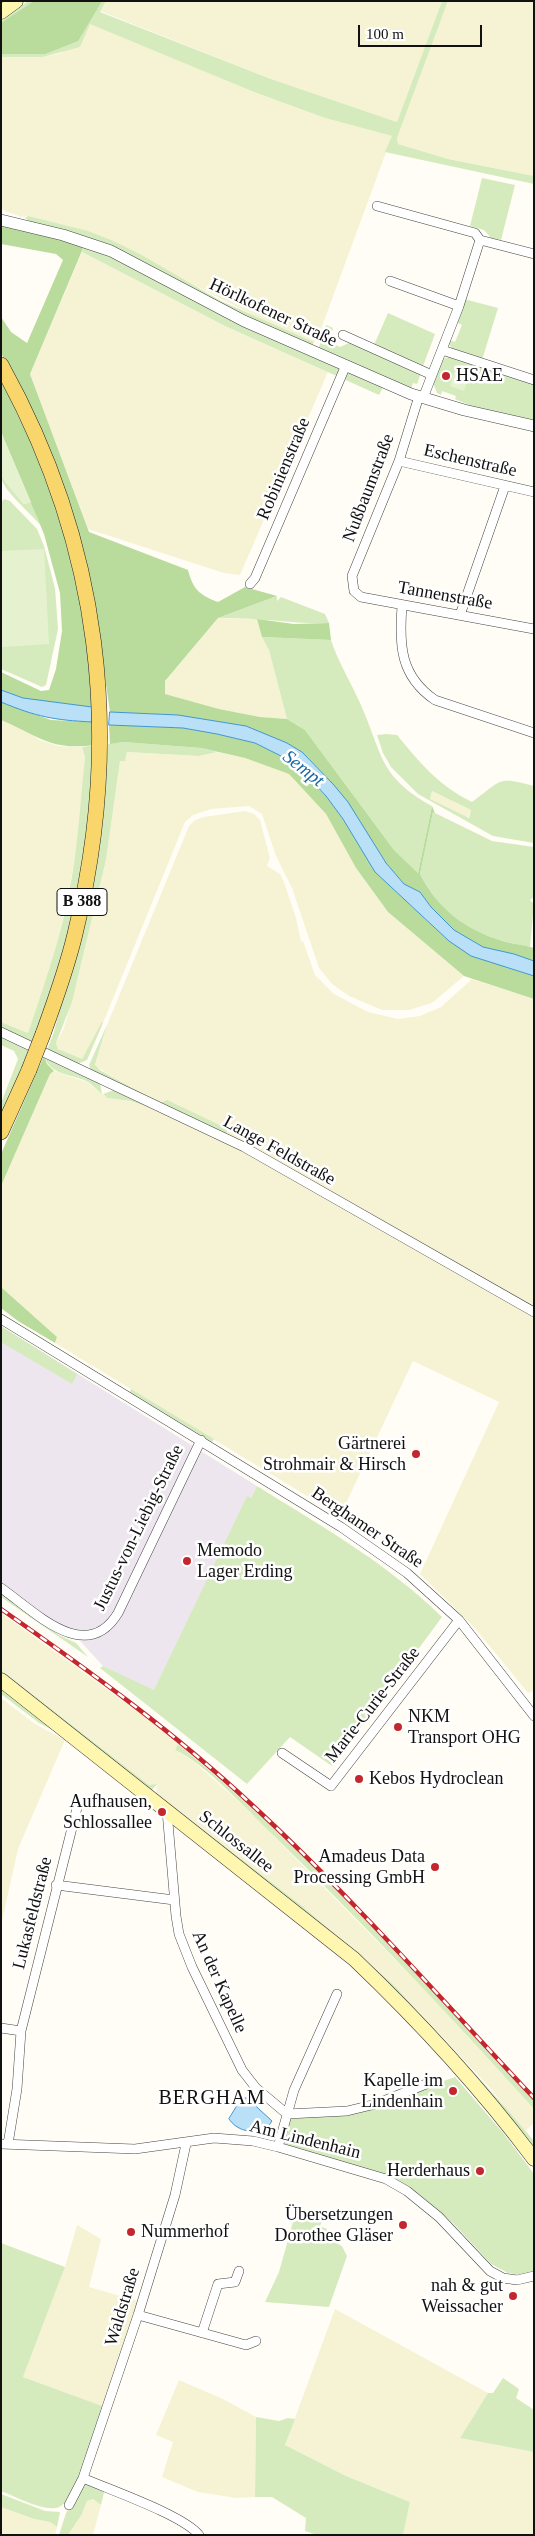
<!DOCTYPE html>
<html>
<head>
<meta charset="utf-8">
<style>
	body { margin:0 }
	#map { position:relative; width:535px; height:2536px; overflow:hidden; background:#fffdf5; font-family:"Times New Roman",serif }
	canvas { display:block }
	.frame { position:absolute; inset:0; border:2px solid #111; pointer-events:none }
	.scale { position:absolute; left:358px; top:25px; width:124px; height:22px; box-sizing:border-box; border:2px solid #111; border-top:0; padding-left:6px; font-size:15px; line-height:18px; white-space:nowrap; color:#111; -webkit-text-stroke:4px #fff; paint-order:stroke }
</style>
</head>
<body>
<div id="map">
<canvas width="535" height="2536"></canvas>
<div class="frame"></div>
<div class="scale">100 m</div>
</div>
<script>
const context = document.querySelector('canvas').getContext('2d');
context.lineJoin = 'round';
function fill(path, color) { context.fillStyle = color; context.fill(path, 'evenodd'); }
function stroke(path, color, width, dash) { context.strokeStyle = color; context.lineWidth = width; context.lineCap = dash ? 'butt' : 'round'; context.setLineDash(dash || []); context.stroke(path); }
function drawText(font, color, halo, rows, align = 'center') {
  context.font = font + ' "Times New Roman",serif'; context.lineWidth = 5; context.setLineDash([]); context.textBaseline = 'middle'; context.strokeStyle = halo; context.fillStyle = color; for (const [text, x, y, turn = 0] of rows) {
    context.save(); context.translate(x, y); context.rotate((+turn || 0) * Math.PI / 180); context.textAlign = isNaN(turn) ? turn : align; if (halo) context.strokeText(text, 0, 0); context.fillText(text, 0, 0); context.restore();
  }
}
fill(new Path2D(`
	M1,1326L257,1486L251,1498L247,1497L154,1691L103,1666L81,1642L1,1585Z`), '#eee6ef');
fill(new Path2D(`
	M106,1H442L397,122L271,79L100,11Z
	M448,1H534V176L448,159L398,144L397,138Z
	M90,23L254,92L325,118L392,136L317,340L314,342L257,317L196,286L39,219L28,216L21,217L1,209V57H43L61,53Z
	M82,252L225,326L328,372L240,575L224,573L88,529L30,374Z
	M218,618L257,619L262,637L269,649L287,719L260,717L219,709L165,694V681Z
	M1,720L31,733L39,740L59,746L82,747L85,757L79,833L68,897L51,969L28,1033L1,1022Z
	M127,752L199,756L217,752L245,758L289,774L326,814L356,868L388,912L464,976L432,1003L409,1010H382L349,996L332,984L319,968L292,888L276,856L262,814L249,806L211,809L193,815L185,822L103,1023L84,1056L80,1060L58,1049L56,1043L64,1028L77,981L106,860L120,761H125Z
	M432,791L471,810L468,818L430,799Z
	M245,811L254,814L260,820L270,858L267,866L280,874L284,882L296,918L301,942L303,941L315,975L334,994L368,1012L398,1019L420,1016L441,1007L472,979L534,999V1307L226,1134L228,1129L166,1102L161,1103L150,1098L95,1066L107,1025L189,826L195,820L204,817Z
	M54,1071L87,1082L107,1098L131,1101L151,1108L248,1154L534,1315V1693L532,1691L528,1693L475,1628L420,1574L499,1402L413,1361L340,1516L55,1343L57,1337L1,1287V1186L50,1074Z
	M1,1613L141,1714L178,1744L175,1750L193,1761L246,1808L423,1988L533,2108L534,2123L525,2131L490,2088L394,1985L302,1906L156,1793L157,1785H149L1,1670Z
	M1,1698L35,1724L65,1740L18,1849L1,1925Z
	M77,2225L101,2239L89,2287L138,2301L105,2407L23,2377L65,2267Z
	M335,2309L488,2393L460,2438L534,2452V2535H403L410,2502L346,2476L285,2445Z
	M179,2380L223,2399L256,2417L255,2497L236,2498L198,2492L162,2477L173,2442L156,2435Z
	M93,2499L101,2505L93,2535H68L82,2514L87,2501Z
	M1,2507L34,2519L50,2522L57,2527L55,2535H1Z`), '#f6f3d4');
fill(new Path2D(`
	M28,1H106L100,12L271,79L397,122L442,1H448L397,138L398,144L448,159L534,176V184L385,152L392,136L325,118L254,92L90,24L80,47L43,57H1V20Z
	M482,178L515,185L501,240L491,238L484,230L470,226Z
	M28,216L88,231L111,240L140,254L221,301L314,342L312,347L188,289L33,224L25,218Z
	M84,246L133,267L209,309L383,387L379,395L225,326L82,252Z
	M464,299L498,308L482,360L453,350L448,343L449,340L455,342L462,325L456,322Z
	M388,313L435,334L423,366L374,345Z
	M326,325L333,328L329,342L340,347L351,342L421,373L417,384L413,383L411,389L321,351L319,347Z
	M451,356L534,383V423L478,409L455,399L456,396L442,391L441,395L437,393L433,383L443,359Z
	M1,476L24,504L31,502L40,525C31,513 1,489 1,476Z
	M4,499L10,501L37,529L44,546L55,588L58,629L46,685L42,687L1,669V503Z
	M277,596V601L281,597L325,614L329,623C292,624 255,617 218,618Z
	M262,637L331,640C338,662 351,682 360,703C383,754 378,776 432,806L418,873L394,850L305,730L287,719L269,650Z
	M386,734L397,735C421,764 438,785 472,802C503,780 495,776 534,786V843L493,836L418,794L391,767L383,753L377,735ZM432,791L471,810L469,818L430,799Z
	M123,742L201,748L217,752L199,756L127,752L125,761H120L106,860L72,1002L56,1043L58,1049L82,1059L102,1022L103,1023L87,1060L78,1064L47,1050L54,1032L97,860L108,744Z
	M95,745L92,804L72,925L41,1023L31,1043L1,1029V1022L28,1033C43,988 59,944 68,897C78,851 80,804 85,757L82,747Z
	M433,812L492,841L534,847V897L530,900L534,904L530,947C478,937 446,922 420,874Z
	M107,1025L95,1065L100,1070L160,1103L167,1100L228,1129L226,1134L276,1162L91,1071L89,1065Z
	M1,1035L29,1049L24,1061L26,1062L1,1118V1103L18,1059L14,1051L1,1045Z
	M44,1056L100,1083L102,1094C97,1090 92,1084 86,1081C69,1073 51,1076 44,1056Z
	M114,1090L151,1108L131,1101L107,1098L103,1094Z
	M1,1326L77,1374L72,1384L1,1342Z
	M131,1389L214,1439L212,1442L130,1392Z
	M257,1486C321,1526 387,1563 442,1617L332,1766L290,1737L247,1784L100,1668L103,1666L154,1690L247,1496L251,1498Z
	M1,1595L59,1635L76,1643L88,1657L1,1597Z
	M1,1670L149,1785L157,1784L151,1791L1,1674Z
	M1,1685L68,1738L39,1723L1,1694Z
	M178,1744C308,1850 419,1979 534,2101V2109C450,2016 364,1924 275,1837C249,1812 206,1764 175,1750Z
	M156,1793L302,1906L394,1985L507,2109L534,2141V2149L410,2007L157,1797Z
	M455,2077L504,2134L534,2174V2271L521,2275L508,2273L491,2264L453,2223L419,2194L389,2175L284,2145L290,2119L348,2114Z
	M297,2208L324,2217L320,2226L327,2229L325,2237L342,2246L347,2256L329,2307L265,2302L279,2272Z
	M1,2243L65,2267L23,2377L105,2407C98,2427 78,2505 56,2508C39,2510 17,2497 1,2491Z
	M503,2378L519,2389L516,2398L534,2410V2452L460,2438L488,2393H493Z
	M256,2417L279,2421L288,2418L295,2419L285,2445L346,2476L410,2502L403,2535H317L305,2531L306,2518L272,2497H255Z
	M85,2483L104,2492L101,2505L93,2499L87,2501L82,2514L68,2535H59L66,2513Z
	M1,2494L45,2511L60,2512L57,2527L50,2522L34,2519L1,2507Z`), '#d5ebbd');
fill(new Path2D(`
	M34,1H102L78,41L45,54H1V23Z
	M1,225L84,246L30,374L89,532L188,570C193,589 199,595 218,602L245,587L277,596L218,618L165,681V694L219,709L260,717L287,719L305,730L394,850L418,873L432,806L435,813L433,812L420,874C439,910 464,929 503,941C513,944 524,945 534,948V961L514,954L483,947L454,930L431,907L420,892L404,884L386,863L333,784L302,752L287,743L246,726L178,715L110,712L94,601L80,539L48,445L1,353V317L11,332L27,343L63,260L56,254L1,244Z
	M1,379L50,482L84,608L92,707L23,698L1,690V672L41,691L49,690L56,669L62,631L60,593L44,534L1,432Z
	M257,619L294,624L329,623L331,640L262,637Z
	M1,702L51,720L92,722L95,745C50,751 39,736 1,720Z
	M109,725L183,728L217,734L255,743L281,756L304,772L326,796L343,819L375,872L449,941L508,968L534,976V999L464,976L388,912L356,868L326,814L289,774L245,758L201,748L123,742L110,744Z
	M44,1056L47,1064L54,1071L50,1074L1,1186V1154Z
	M1,1287L57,1337L55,1343L18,1321L1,1308Z`), '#b9dc9c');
fill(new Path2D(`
	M454,372L469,376L464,391L450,386Z
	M1,432L31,502L24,504L1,476Z
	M44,549L49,644L1,647V551Z`), '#e6f2cf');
const water = new Path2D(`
	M1,690L23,698L92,707V722C54,720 37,717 1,702Z
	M110,712L178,715L246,726L287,743L302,752L333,784L348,802L386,863L404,884L420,892L431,907L454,930L483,947L514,954L534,961V976L471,956L449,941L375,872L343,819L326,796L304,772L281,756L255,743L217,734L183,728L109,725Z
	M242,2098H247L272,2121L265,2131C251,2133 237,2131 229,2119Z`);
fill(water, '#b9e0f7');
stroke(water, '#3f96cf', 1);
const minor = new Path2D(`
	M377,206L475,233L480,240L534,254
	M390,281L459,306
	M343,335L432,375
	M442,350L534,380
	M419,396L399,461L352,576L354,591L361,597L534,629
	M423,398L459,306L480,240
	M399,461L534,492
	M250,584L255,578L346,365
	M402,606C399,645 400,676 435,700L534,733
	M460,615L505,486
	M1,1032L244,1147L534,1312
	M1,1319L341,1527L407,1573L459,1620L534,1716
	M1,1588C34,1611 86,1666 118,1613L201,1440
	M282,1753L331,1786L459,1620
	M167,1811L176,1916L179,1934L192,1967L242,2070L256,2088L287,2114L347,2111L376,2104L436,2080
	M56,1885L174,1900
	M1,2028L21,2031
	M1,2144L135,2149L214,2138L253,2141L278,2147L386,2179L407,2191L439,2217L490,2271L503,2278L517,2280L534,2276
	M8,2144L17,2089L21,2031L77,1808
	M186,2144L175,2195L138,2315L83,2478C110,2490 183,2515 199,2535
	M278,2147L294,2090L337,1994
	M138,2315L246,2345L256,2341
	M202,2333L218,2284L235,2282L239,2271
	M69,2505L83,2478`);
const tertiary = new Path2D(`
	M1,220L63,235L111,251L244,321L411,394L464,410L534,426`);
const secondary = new Path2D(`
	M1,12L16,1
	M1,1680L354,1959C419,2021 480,2087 534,2159`);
const primary = new Path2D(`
	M1,365C100,543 124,735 75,934C67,968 55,1001 43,1034
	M1,1132L29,1070`);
stroke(minor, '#444', 10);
stroke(tertiary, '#444', 12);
stroke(secondary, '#333', 15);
stroke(primary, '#222', 16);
stroke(minor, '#fff', 9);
stroke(tertiary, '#fff', 11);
stroke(secondary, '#fff6b0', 14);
stroke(primary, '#f9d66b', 15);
const rail = new Path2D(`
	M1,1609C88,1670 174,1732 251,1804C351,1896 441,1999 534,2098`);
stroke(rail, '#c4262e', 4.5);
stroke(rail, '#fff', 2.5, [8]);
const primaryBridge = new Path2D(`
	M29,1070L43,1034`);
stroke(primaryBridge, '#222', 16, []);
stroke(primaryBridge, '#f9d66b', 15);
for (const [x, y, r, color] of [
	[446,376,5,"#c4262e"],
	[416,1454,5,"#c4262e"],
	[187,1561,5,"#c4262e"],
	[398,1727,5,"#c4262e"],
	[359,1779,5,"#c4262e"],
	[162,1812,5,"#c4262e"],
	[435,1867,5,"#c4262e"],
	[453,2091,5,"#c4262e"],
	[480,2171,5,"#c4262e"],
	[403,2225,5,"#c4262e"],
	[131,2232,5,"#c4262e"],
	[513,2296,5,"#c4262e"]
]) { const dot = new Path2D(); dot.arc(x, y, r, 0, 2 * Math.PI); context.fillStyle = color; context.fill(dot); stroke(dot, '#fff', 2); }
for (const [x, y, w] of [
	[82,902,50]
]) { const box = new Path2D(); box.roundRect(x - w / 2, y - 13.5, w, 27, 4); context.fillStyle = '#fff'; context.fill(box); stroke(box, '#111', 1); }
drawText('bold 16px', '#111', null, [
	["B 388",82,902]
]);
drawText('18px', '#111', '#fff', [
	["Hörlkofener Straße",273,313,25],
	["Eschenstraße",470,461,13],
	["Robinienstraße",284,469,-67],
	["Nußbaumstraße",369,488,-69],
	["Tannenstraße",445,596,10],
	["Lange Feldstraße",279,1151,29],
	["Justus-von-Liebig-Straße",139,1528,-64],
	["Berghamer Straße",367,1528,34],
	["Marie-Curie-Straße",373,1705,-52],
	["Schlossallee",236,1842,38],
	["Lukasfeldstraße",33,1913,-76],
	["An der Kapelle",219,1982,66],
	["Am Lindenhain",305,2140,14],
	["Waldstraße",123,2307,-73]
]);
drawText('18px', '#111', '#fff', [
	["HSAE",456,376,"left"],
	["Gärtnerei",406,1444],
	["Strohmair & Hirsch",406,1465],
	["Memodo",197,1551,"left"],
	["Lager Erding",197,1572,"left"],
	["NKM",408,1717,"left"],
	["Transport OHG",408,1738,"left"],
	["Kebos Hydroclean",369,1779,"left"],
	["Aufhausen,",152,1802],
	["Schlossallee",152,1823],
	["Amadeus Data",425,1857],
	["Processing GmbH",425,1878],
	["Kapelle im",443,2081],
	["Lindenhain",443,2102],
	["Herderhaus",470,2171],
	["Übersetzungen",393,2215],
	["Dorothee Gläser",393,2236],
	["Nummerhof",141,2232,"left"],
	["nah & gut",503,2286],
	["Weissacher",503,2307]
], 'right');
drawText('italic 19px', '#1768a6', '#fff', [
	["Sempt",303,769,38]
]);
context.letterSpacing = '1px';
drawText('20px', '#111', '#fff', [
	["BERGHAM",212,2099]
]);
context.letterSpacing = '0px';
</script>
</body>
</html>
